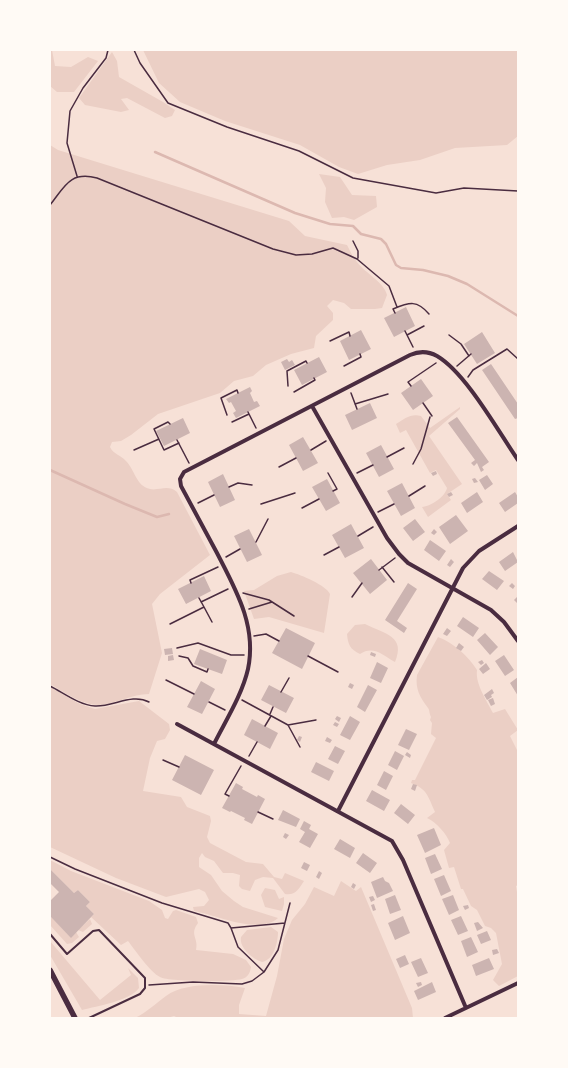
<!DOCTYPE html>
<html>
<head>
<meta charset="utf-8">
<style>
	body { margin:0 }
	#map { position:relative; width:568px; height:1068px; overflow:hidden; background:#f7e1d7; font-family:Signika,sans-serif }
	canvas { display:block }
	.frame { position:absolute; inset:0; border:51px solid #fffaf5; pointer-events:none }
</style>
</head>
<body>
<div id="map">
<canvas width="568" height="1068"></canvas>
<div class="frame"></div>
</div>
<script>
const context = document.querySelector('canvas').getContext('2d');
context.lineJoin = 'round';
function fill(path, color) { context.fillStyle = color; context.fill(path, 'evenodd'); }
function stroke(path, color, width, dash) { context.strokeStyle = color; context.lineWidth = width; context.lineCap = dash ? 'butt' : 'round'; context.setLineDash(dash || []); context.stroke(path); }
fill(new Path2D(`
	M50,50H52L55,66L71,67L88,57L98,61L74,92H57L50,86Z
	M143,50H518V136L507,145L455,148L420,160L387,165L358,174L339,167L300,145L225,121L180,102L159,83Z
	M112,52L117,61L119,77L163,102L175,110L172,116L165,118L127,98L121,99L129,110L121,112L85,105L79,98Z
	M50,145L58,150L289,221L305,236L347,245C350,251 353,257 357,262C366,274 384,282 387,295L382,308L375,309H351L344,303L333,300L327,306L333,313V320L316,336L314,348L291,354L266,365L253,376L234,381L220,393L158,414L131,435L121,441L112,442L110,447C114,455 121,455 126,461C135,470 136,486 150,489C159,491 168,484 177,492L210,555L160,594L152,604L162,653L149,694C132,694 116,704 99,705C82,705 64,692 50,684Z
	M319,174L340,177L352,195L376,196L377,207L354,220L344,217L332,218L325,202L326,188Z
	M460,407V409L429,436L462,484L447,494L451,500L428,517L422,507C431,506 445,497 447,488L436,470L430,473L406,430L400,433L396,424C404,419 411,413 421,416L430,428Z
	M291,572C301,575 326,585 330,594L324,633L269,617L254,619L244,591L254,590L277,576Z
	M365,624C385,634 406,636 395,662C383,655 373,645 360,654C350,649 348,645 347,634L355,625Z
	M438,637C454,643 468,656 477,670C475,684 487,701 493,713L505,709L518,730L510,736L518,752V885L516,886L518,898V976L499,986L493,980L502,964L496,933L491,928L485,926L477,910L471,906L463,889H461L454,867L449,868L444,850L450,843C446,833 437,823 427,818L435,812C428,796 427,789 411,783L412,780H415L436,738L431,734L432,723L430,720L431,717C429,713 430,711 428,708C420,697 415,689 417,675Z
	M50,687L80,704L95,709L139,701L169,724L170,730L165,739L157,741L150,758L143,791L181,797L187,807L210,816L211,821L207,837L210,843L246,862L263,864L274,877L282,879L285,873L304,881C299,889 295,896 285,894L273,878L263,877L255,880L250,891L242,889L239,886L240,875L233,873H223L214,861L205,857L202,853L199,858V867L211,875L222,891L234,901L243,907L278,918C259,935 216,915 194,911L193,907L204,906L209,900L205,892L199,889L166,897L116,878L50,847Z
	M50,860L71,871L149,901L162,910L165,918L168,919L173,911L176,910L196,917L198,923C189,935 199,938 196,950L233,954L246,960L251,967C250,973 248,977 242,979C233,982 168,982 160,977C150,972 135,950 128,941L121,945L91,917L94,914L86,906L90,902L78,890L74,893L50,869Z
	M341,881L356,891L361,887L412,1008L413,1018H178L174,1016L167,1018H135C147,1012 155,1004 166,996C185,982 222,984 245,988L239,1005V1014L266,1016L277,976L284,939L292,920L305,904L314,887L334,896Z
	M265,888L275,890L279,899L284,897V904L282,911L265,907L261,895Z
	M50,916L71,937L76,932L79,937L72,943L67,944L50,925Z
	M90,919L92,924L83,932L78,930Z
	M271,927L278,932C278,942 274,960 262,962C253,959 239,948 241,937L247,930Z
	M50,941L100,1000L131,975L128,968L138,978L139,988C130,1001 97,1006 82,1010L50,955Z`), '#ebcfc5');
stroke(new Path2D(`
	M155,152L295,213L330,224L353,226L361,234L381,239L386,244L396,265L401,268L423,270L448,276L467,284L518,316
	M50,470L125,504L157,517L169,514`), '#dcb8b0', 2.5);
fill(new Path2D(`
	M406,307L415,326L394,337L384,318Z
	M361,330L371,349L349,360L340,341Z
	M482,332L495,353L477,364L464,344Z
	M319,357L327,372L302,385L294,370Z
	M287,359L289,362L292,360L295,365L285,370L281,362Z
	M491,364L518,404V418L515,419L482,370Z
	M421,379L433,396L413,410L401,393Z
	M250,387L252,391L250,393L254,402L257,401L260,406L236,418L233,413L236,411L231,402L229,403L226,399Z
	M370,403L377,418L352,430L345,415Z
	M457,417L489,462L482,467L484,470L481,472L477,463L474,466L471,463L475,460L448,423Z
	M183,418L190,433L164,446L156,431Z
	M303,437L318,463L303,471L289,445Z
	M381,445L394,469L379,477L366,453Z
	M436,471L437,474L433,476L431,473Z
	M223,474L235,500L220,507L208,482Z
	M487,475L493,484L485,490L479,480Z
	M475,478L478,482L474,483L472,479Z
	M327,479L340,503L326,511L312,487Z
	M402,483L415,508L401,516L387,491Z
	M451,492L453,495L449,497L447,494Z
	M477,492L483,502L467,513L461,503Z
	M515,492L518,497V503L505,512L499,503Z
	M456,515L468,531L450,544L439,527Z
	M415,519L425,532L413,541L403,528Z
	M351,524L364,548L345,558L332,535Z
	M249,529L262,555L247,562L234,536Z
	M434,529L437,532L434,535L431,533Z
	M430,540L446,551L439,561L424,550Z
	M513,552L518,562L505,571L499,562Z
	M371,559L387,580L370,594L353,573Z
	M451,559L454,562L450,567L447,565Z
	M489,571L504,581L497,590L482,579Z
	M204,576L211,591L186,604L178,589Z
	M408,583L417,589L397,621L407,628L404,633L385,620Z
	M512,583L515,586L513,589L509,586Z
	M518,596V604L514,600Z
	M463,617L479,628L473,637L457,626Z
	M286,628L315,643L302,669L272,653Z
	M447,628L451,631L447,636L443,634Z
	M485,633L498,647L490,655L477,640Z
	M459,643L464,647L461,651L456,648Z
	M172,648L173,654L165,655L164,649Z
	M200,649L227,660L222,674L194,664Z
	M371,652L376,654L375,657L370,655Z
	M173,655L174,660L168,661V656Z
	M504,655L514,670L505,676L495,661Z
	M482,660L484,663L481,665L478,662Z
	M377,662L388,668L381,683L370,678Z
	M486,663L490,669L483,674L479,669Z
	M518,677V696L510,683Z
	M201,681L215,689L202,714L187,707Z
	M350,683L354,685L352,689L348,687Z
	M269,685L294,698L286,713L261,700Z
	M368,685L377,690L365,712L357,707Z
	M492,689L494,693L491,695L492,697L487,700L484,695Z
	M493,698L495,704L491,706L488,700Z
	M337,716L341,718L339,722L335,719Z
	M350,716L360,722L350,740L340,735Z
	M252,719L278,733L270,749L244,735Z
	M335,722L339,724L337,727L333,725Z
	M406,729L417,734L409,750L398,745Z
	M299,736L302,737L300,742L297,740Z
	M327,737L332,740L330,743L325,741Z
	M335,746L345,751L338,764L328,759Z
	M395,751L404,756L397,770L388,765Z
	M407,752L411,755L410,758L405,755Z
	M185,755L214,770L201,795L172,780Z
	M316,762L334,771L329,781L311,772Z
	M384,771L393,776L386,790L377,785Z
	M236,783L243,787L242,789L257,797L258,795L265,799L252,824L244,820L245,818L231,811L230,812L222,808Z
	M413,784L417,785L415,791L411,789Z
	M372,790L390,800L384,811L366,801Z
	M401,804L415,815L408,824L394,813Z
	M283,810L300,819L296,827L278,820Z
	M304,821L311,825L309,829L318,834L310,848L299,842L305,832L300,829Z
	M434,828L441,845L425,853L417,835Z
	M285,833L289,835L286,839L283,837Z
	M340,839L355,848L350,858L334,849Z
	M363,853L377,863L370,873L356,863Z
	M435,854L442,869L431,874L425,858Z
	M304,862L310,865L307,871L301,868Z
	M50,869L74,893L78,890L90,902L86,906L94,914L71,938L50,916V901L59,892L50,883Z
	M319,871L322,873L319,879L316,877Z
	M444,875L451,891L441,896L434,879Z
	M383,877L385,881L389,883L393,891L377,898L371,882Z
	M353,883L356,885L354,889L351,887Z
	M395,895L401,910L390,914L385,899Z
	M453,895L459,910L449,915L442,899Z
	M373,896L375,900L371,902L369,897Z
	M374,904L376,910L373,911L371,905Z
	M468,905L469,908L465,910L463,906Z
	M403,916L410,933L395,940L388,923Z
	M461,916L468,931L458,935L451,920Z
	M478,922L483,928L477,931L474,923Z
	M487,931L491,940L481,944L477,935Z
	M471,937L478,952L467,957L461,941Z
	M497,949L499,953L493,955L492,950Z
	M405,955L409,964L400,968L396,959Z
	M421,958L428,973L418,977L411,962Z
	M489,958L494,969L476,976L472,965Z
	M421,982L422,985L418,987L416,983Z
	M432,982L436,992L418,1000L414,991Z`), '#ccb4b1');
stroke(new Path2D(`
	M134,50L140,63L168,103L227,127L299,151L353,178L436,193L464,188L518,191
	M77,176L67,143L70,111L83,88L106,58L108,50
	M50,205C65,186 70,171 97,178L273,249L296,255L312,254L333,248L357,259L389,286L397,307
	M353,241L358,251V258
	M395,313L393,309C410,302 417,300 429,314
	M405,331L413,347
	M407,335L424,326
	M449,335L461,344L469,356
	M330,341L349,332L350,336
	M344,366L361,357L360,354
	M457,366L471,354
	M468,377L473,370L507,349L518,359
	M288,386L287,371L306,361L307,363
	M411,386L408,382L436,363
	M294,392L315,380L314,378
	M351,393L357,409
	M423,403L432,416
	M355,404L388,394
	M248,412L256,428
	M227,415L221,398L237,390L238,393
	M232,422L249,414
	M170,424L168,422L154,429L164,450L179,443
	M177,440L189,463
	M134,450L159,439
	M311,450L326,441
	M387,457L404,448
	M413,464L421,449L430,417
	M279,467L296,458
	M328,473L337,489L333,491
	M357,473L373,465
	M229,487L238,483L252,485
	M409,496L425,486
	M198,503L214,495
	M261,504L295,493
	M302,508L319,499
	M378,512L394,504
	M358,536L373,527
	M256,542L268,519
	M324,555L339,547
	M226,557L240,549
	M382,567L394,582
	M379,570L395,558
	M191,583L190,580L218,567
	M243,593L269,600L294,616
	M352,597L362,583
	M201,602L228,589
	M204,607L212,622
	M249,609L272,602
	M170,624L204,607L199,598
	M254,636L266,634L279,641
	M177,648L198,643L231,655H244
	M179,656L188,658L193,666L207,672L208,669
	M308,656L338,672
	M166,680L194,694
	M50,686C64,693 79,705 95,706C113,707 132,693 149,702
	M281,692L289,678
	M242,700L288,725L316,720
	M209,702L225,710
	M270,714L273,707
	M288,725L300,747
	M265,726L271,716
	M249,756L257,742
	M163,760L179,767
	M229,796L225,794L241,766
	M258,812L273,819
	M50,857L75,869L162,903L228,923L231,928L238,947L264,972L252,981L242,984L193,982L149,985
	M231,928L285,923
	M264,972L278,950L290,903`), '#4a2c40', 1.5);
stroke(new Path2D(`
	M50,934L67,954L93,931L99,930L145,978V988L140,994L89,1018`), '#4a2c40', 2);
stroke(new Path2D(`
	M312,406L387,538L399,554L408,563L491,610L504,622L518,641
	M177,724L392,841L403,860L466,1008
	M214,744C226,720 242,695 248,669C257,626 236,590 217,553C205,531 193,508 181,486L180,479L184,472L410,355C419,351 428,351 437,356C466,373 498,431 518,460
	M338,811L463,568L479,551L518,526
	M445,1018L518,983`), '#4a2c40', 4);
stroke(new Path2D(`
	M50,970L75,1018`), '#4a2c40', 5.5);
</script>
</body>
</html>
